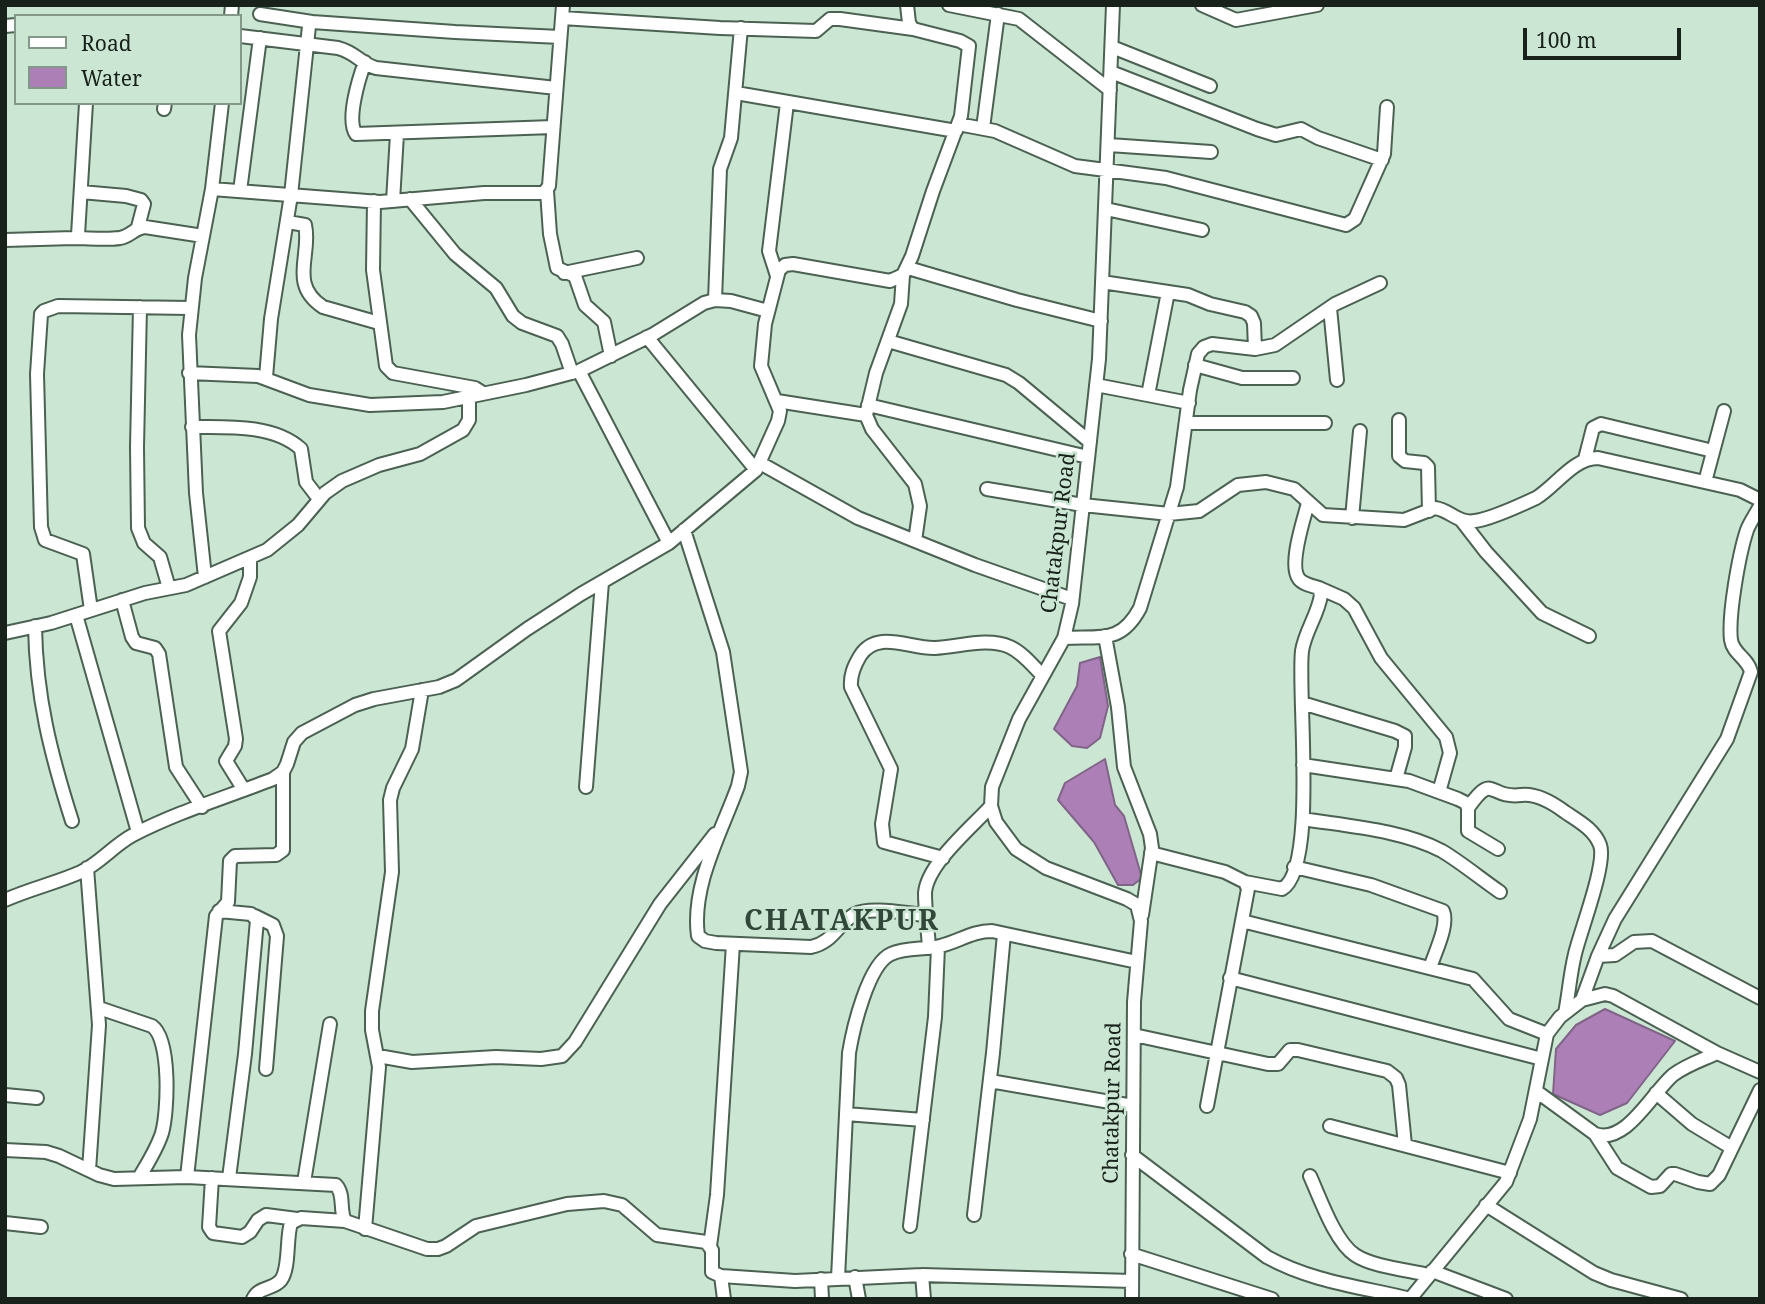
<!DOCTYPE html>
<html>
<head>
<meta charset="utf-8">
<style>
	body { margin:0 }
	#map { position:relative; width:1765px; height:1304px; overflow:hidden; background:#cce6d4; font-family:"Noto Serif",serif }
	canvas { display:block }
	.frame { position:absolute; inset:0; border:7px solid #18221b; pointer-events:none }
	.legend { position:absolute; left:14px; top:14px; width:228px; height:91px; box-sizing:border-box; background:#cce6d4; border:2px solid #84988a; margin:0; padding:9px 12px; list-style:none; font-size:21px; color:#18221b }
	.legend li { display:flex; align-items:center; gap:14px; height:35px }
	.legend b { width:35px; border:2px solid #84988a }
	.scale { position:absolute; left:1523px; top:28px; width:158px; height:32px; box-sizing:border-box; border:4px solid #18221b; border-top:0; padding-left:9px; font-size:21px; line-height:24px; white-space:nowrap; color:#18221b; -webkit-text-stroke:5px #cce6d4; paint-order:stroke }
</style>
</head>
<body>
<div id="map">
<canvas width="1765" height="1304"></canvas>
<div class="frame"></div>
<ul class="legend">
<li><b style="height:9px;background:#fff"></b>Road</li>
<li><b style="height:19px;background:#ac80b6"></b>Water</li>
</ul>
<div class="scale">100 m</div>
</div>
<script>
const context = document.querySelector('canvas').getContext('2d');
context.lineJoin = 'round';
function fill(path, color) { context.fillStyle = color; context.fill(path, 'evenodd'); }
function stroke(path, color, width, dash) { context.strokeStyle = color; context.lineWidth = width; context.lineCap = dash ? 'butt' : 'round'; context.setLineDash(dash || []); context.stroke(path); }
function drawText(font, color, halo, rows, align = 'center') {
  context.font = font + ' "Noto Serif",serif'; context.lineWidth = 5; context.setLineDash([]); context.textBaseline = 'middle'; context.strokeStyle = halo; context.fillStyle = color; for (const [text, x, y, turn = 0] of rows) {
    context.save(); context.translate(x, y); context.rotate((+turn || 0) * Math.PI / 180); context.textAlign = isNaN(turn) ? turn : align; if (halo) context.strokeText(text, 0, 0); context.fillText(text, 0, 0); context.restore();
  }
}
const water = new Path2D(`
	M1100,657L1108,706L1100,738L1087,748L1072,746L1054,729L1077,686L1080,663Z
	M1105,759L1115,805L1124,816L1142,878L1133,885H1118L1094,842L1058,800L1065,783Z
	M1605,1009L1675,1041L1627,1103L1600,1115L1553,1094L1556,1049L1576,1025Z`);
fill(water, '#ac80b6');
stroke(water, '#806488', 2);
const street = new Path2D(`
	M949,5L1019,19L1110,90
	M1113,5L1099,359L1072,604L1064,638L1019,719L992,787L991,806L996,822L1016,849L1046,868L1127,899L1137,905L1141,921L1134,1002L1132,1299
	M1202,5L1236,20L1317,5
	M260,14L312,22
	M231,16L232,5
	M562,18L720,28L816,31L830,19H840L913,29
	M5,26L16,25
	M240,36L338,48C357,53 361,64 376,68L556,88
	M1112,47L1210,86
	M365,62C359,78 346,120 356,134L553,127
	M1111,72L1257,129L1276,135L1301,129L1318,138L1382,160
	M736,93L956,131
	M164,109L165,103
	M958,124L995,131L1075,166L1166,178L1346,225L1355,219L1384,154L1387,107
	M983,128L998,14
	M1109,145L1211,152
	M212,189L380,202L484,193H544L549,186L563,5
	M240,191L260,38
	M547,191L550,234L557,268L575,276L585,305L604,322L611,356
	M81,192L126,196L141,200L144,204L138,227
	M410,199L455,254L496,288L513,316L522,323L557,336L562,344L572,373
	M374,201L373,270L386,366L393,373L475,388L483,393
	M393,201L397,134
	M1106,209L1202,230
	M288,222L305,225C312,254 288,284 323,307L379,323
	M74,238C89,238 105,240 120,238C131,236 134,228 145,227L203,236
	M5,240L74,238L78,235L86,103
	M908,268L1017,300L1101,321
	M564,273L637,258
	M903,275L901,304L876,373L866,415L872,429L915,484L920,506L915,541
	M777,276L769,251L787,103
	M1102,282L1188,295L1210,304L1245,312L1251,316L1254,323L1255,349
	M715,300L720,169L731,138L741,28
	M140,307L137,447L138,528L144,543L160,557L169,588
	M1330,308L1337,380
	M647,337L756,470
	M888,341L1006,375L1019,383L1090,442
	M1195,365L1242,378H1293
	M579,371L669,543
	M189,373L258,376L309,395L370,405L443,402L526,385L579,371L652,335L704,303L715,300L731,301L768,311
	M266,377L271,319L291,195L309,26L312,22L455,32L560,37
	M1096,385L1189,403
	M1148,395L1168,292
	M777,401L866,415
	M868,405L1088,457
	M1399,420V456L1405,461L1424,463L1428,467L1429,511
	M1187,423H1325
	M192,427C226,427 274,424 301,449L306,482L319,499
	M1585,459L1593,428L1601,424L1713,451
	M760,463L858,518L975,565L1072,599
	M1705,482L1724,411
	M987,489L1083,505L1169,514L1199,511L1238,485L1266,482L1294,489L1323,515L1404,520L1435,508C1450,510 1458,524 1475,521C1491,519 1521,505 1536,498C1556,486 1573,458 1598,458L1740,490L1760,500
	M1352,518L1360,431
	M1462,521L1486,552L1542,613L1589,636
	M684,530L723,652L741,772L738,786C721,833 691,886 698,936L705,941L716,943L811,947C834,942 837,924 855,914C870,906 909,914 927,915
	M205,577L196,493L189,335L195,278L212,189L222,103
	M1319,588L1344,599L1354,608L1381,658L1446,737L1450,753L1439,792
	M122,600L132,637L136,643L155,648L159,654L176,767L202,807
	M91,610L83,554L45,540L41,527L37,374L41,314L44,311L58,306L190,308
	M76,615L138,832
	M35,626C36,697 51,755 72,821
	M5,633L51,623L145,593L186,585L267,550L298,525L325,493L342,481L379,465L420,454L463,430L469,420V396
	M1105,636L1118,707L1124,767L1150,834L1152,848L1142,915
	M1064,638C1101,636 1121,644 1140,608L1177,487L1190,390L1198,354L1204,347L1212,344L1255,349L1275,345L1335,304L1380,283
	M1302,703L1395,731L1405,736V747L1396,779
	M1303,765L1409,781L1458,799L1466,803L1468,808V831L1498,849
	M586,787L602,582
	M244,790L226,761L235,746L236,739L219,631L241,603L250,577V559
	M1468,808C1494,771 1488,799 1521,795C1536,793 1553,803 1565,812C1578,821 1594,829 1600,845C1607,863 1580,932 1575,954C1570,974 1569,993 1565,1013
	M1303,819C1347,826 1403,830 1442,851C1462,863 1481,879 1500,892
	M1151,853L1225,872L1245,882L1248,889L1207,1106
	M943,858L884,842L882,824L891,769L851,687C850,675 854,666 860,656C877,629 910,649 935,648C959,647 987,637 1010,647C1023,653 1033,666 1043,676
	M1294,867L1371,885L1443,911C1449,925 1435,952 1430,968
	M87,868L99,1025L89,1170
	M1245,882L1282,889C1318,869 1297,693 1302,651C1305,631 1318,615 1321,595L1319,588C1312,586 1303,584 1299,579C1288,565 1304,519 1308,503
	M5,900C30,889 56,883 81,872C100,863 114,845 133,835C177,812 227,797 273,779L283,772L287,764L294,742L302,733L355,705L374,699L439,687L456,680L527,629L581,594L669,543L756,470L778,421L780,411L761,366L765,324L779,270L785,265L793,264L890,281L903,275L912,256L933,191L961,116L969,46L960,41L913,29L909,23L907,5
	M219,911L251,914L257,920L245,1054L229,1178
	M255,916L273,925L277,936L266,1069
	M1242,921L1473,979L1509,1019L1547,1034
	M929,948C928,930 925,911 925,893C927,864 972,827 991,806
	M1598,956L1615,955L1634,942L1652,941L1760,998
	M1230,978L1542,1059
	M1582,1000L1598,956L1615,919L1727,739L1751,672C1748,658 1733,654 1731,640C1728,616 1739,554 1747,530C1750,522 1756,514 1760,506
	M99,1008L152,1026C171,1039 168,1112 162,1133C157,1149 147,1164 139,1178
	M1134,1035L1268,1064H1278L1290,1050H1298L1387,1071L1396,1078L1399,1085L1405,1145
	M378,1056L412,1062L496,1057L541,1059L562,1056L575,1042L660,904L715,834
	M990,1081L1133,1106
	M1536,1091L1595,1134C1626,1145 1652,1093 1673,1075C1686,1065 1702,1060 1717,1053
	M1656,1093L1692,1124L1732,1148
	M5,1095L37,1098
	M846,1114L923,1120
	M1330,1126L1510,1173
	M1595,1134L1617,1168L1651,1187L1660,1186L1671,1174H1675L1698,1182L1710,1184L1719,1175L1760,1090
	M5,1150L46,1152L59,1156L99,1175L114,1179L187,1177L336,1185C345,1195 339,1209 345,1221L427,1249H438L446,1246L476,1226L567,1204L604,1201L622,1205L657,1235L706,1242L712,1250V1272L721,1276L795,1281L922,1275L1132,1281
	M1132,1155L1267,1257C1312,1282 1362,1287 1411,1299
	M1310,1176C1320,1198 1335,1242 1355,1255C1373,1267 1408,1270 1429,1275
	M187,1177L216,916L228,902L230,861L235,856L276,855L283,850V772
	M212,1178L209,1227L213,1233L242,1237L250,1232L258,1220L266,1215L297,1219
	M304,1182L330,1024
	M1486,1205L1594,1273L1611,1280L1681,1299
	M974,1215L993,1053L1004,934
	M5,1223L41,1227
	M910,1226L935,1017L938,947
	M365,1229L379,1067L372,1030V1011L392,872L390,800L393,788L412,749L422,690
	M710,1246L717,1195L733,944
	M1131,1254L1272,1299
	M1432,1271L1506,1299
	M922,1275L924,1299
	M721,1276L724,1299
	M855,1277L859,1299
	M838,1278L849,1053C853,1029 868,964 891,954C906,947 924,950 940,946C958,942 972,931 992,931L1137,962
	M821,1279L822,1299
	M253,1299C259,1286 273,1290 281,1280C290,1268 286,1238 291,1223L301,1218L345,1221
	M1410,1299L1506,1182L1530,1119L1547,1034L1560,1017L1582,1000L1605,994L1613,996L1717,1053L1760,1072`);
stroke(street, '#4b6152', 16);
stroke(street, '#fff', 12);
drawText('21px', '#18221b', '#cce6d4', [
	["Chatakpur Road",1059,533,-83],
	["Chatakpur Road",1113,1103,-89]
]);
context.letterSpacing = '2px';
drawText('bold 28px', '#314739', '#cce6d4', [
	["CHATAKPUR",842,922]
]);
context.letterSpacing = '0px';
</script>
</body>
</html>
